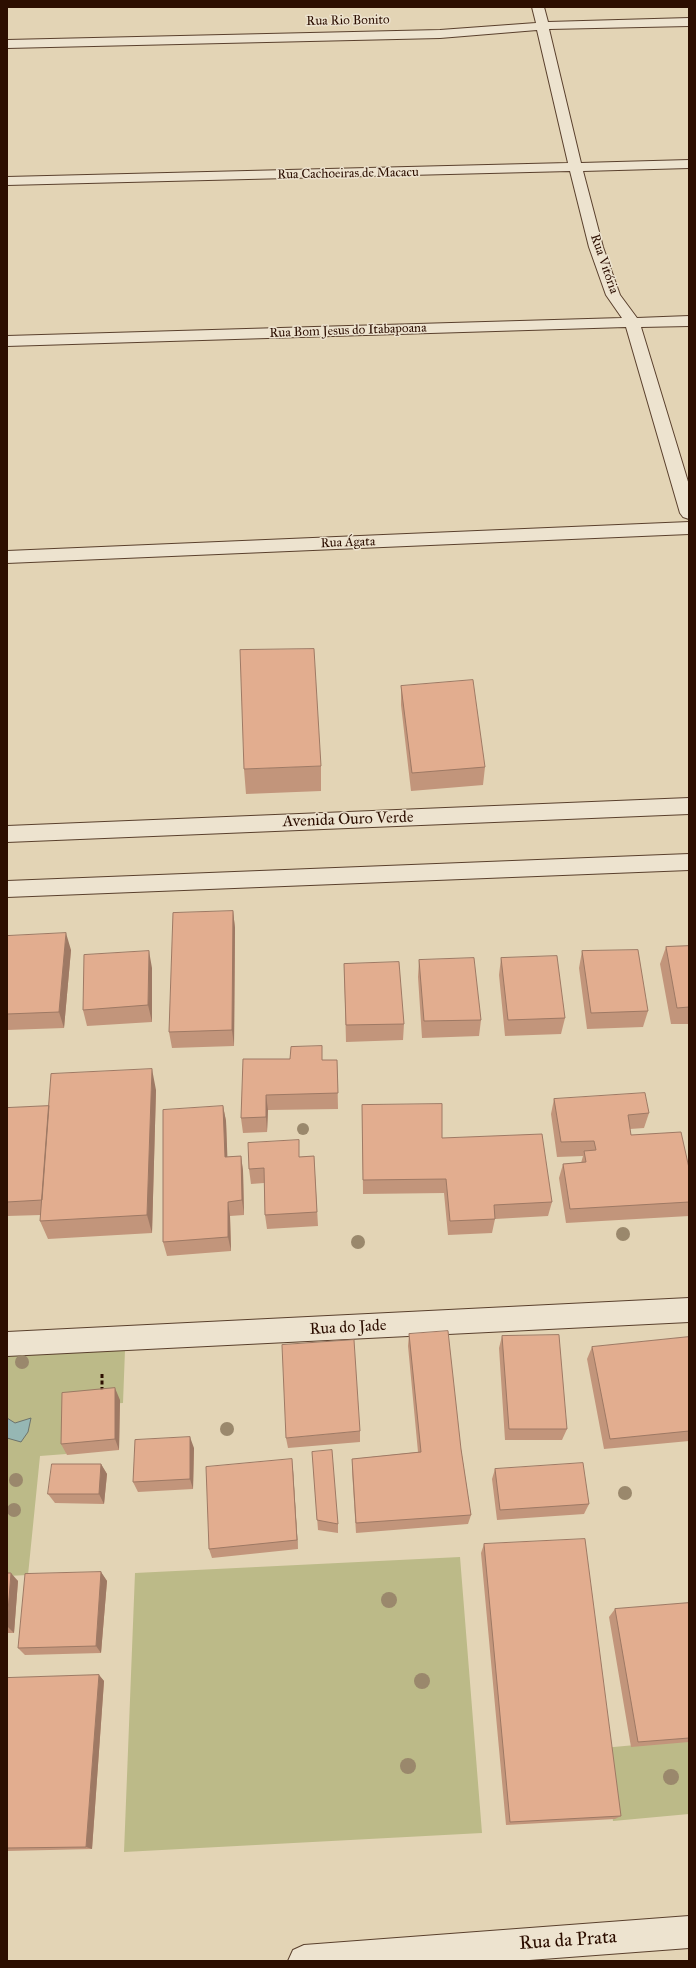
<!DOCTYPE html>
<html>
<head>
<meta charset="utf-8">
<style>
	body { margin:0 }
	#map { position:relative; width:696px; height:1968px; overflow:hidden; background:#e3d4b5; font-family:"IM FELL Great Primer",serif }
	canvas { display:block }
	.frame { position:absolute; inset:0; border:8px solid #2c0e00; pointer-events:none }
</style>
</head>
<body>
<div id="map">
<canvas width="696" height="1968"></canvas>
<div class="frame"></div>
</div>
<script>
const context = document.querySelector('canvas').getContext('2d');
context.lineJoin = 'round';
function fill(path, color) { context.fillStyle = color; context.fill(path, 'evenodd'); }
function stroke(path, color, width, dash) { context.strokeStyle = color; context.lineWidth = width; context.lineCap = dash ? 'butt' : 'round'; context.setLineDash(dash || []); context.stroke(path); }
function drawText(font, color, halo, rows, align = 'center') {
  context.font = font + ' "IM FELL Great Primer",serif'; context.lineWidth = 3; context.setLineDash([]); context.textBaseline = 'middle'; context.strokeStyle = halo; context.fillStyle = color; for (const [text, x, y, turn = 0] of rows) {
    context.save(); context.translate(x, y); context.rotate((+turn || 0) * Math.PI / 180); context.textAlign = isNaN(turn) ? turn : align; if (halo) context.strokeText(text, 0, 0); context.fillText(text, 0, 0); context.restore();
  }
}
fill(new Path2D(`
	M125,1350L123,1403L69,1406L66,1454L40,1456L28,1575L7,1576V1353L51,1354Z
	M460,1557L482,1833L124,1852L135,1573Z
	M689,1740V1814L613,1821L603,1748Z`), '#bcba88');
const water = new Path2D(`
	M7,1418L15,1423L31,1418L28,1432L21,1442L7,1438Z`);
fill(water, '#96b7b4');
stroke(water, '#6c736c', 1);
const minor = new Path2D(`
	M532,7H544L548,22L689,18V26L549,29L581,163L689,160V168L583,171L603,247L620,295L637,318L689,316V326L641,327L689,485V519L683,517L680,513L626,327L7,346V336L622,318L606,295L589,247L570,171L7,185V177L568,163L537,30L440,38L7,48V40L440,30L536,23Z
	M689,522V534L7,563V551Z
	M689,798V814L7,842V826Z
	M689,854V870L7,897V881Z
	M689,1298V1322L7,1356V1332Z
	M689,1916V1948L516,1961H288L293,1950L304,1945Z`);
stroke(minor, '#5a402d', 2);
stroke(new Path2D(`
	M102,1374V1391`), '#2c0e00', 3, [4, 2.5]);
fill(minor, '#ede3cf');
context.fillStyle = '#9a886c';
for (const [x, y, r] of [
	[303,1129,6],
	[623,1234,7],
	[358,1242,7],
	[22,1362,7],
	[227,1429,7],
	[16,1480,7],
	[625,1493,7],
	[14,1510,7],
	[389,1600,8],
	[422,1681,8],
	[408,1766,8],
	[671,1777,8]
]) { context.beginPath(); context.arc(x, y, r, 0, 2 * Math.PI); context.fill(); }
fill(new Path2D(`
	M401,686L485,767L483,785L411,791L401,705Z
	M321,766V791L246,794L244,769Z
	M233,911L235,928L234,1046L172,1048L169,1032Z
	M7,936L71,950L64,1028L7,1030Z
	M689,946V1024H671L660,964L666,947Z
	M582,951L648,1011L643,1027L587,1029L579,968Z
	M501,958L565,1018L561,1034L505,1036L499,975Z
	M419,960L481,1020L479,1036L422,1038L418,977Z
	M344,964L404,1024L403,1040L346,1042Z
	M152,968V1022L87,1026L83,1010Z
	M322,1046V1060H337L338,1109L268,1110L267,1132L243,1133L241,1118L290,1059Z
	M156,1090L152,1233L48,1239L40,1221L41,1215L7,1216V1108L49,1106Z
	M554,1099L649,1113L644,1128L630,1129L631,1135L689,1168V1216L566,1223L559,1178L563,1164L581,1163L583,1156L557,1157L551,1114Z
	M362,1105L442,1138L552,1202L548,1216L495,1219L492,1233L448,1235L444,1193L363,1194Z
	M223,1106L226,1121L227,1157L241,1156L243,1171L244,1215L230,1216L231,1251L167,1256L163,1242Z
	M314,1156L318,1226L267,1229L265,1215L264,1183L251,1184L249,1169L299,1157Z
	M409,1334L461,1449L471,1515L468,1524L356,1533L352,1470V1459L418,1452L408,1346Z
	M502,1336L567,1429L562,1440H505L499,1348Z
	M689,1337V1441L604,1449L587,1359L592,1347Z
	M120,1400L119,1450L67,1455L61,1444Z
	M360,1431V1442L288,1448L286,1438Z
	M194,1448L193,1489L138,1492L133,1482Z
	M313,1463L338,1524V1533L318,1530Z
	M101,1464L107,1474L104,1504L55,1503L48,1494Z
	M495,1469L589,1504L584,1514L497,1520L492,1479Z
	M293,1470L298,1549L212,1558L209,1549Z
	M484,1544L621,1816L615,1819L506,1825L481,1553Z
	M101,1572L107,1581L101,1653L25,1655L18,1648Z
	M7,1573L18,1581L14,1633H7Z
	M689,1603V1742L631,1747L609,1617L615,1609Z
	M99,1675L104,1681L92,1849L7,1851V1678Z`), '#c2957b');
fill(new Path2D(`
	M233,911L235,928L234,1046L232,1030Z
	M66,933L71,950L64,1028L59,1012Z
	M149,951L152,968V1022L148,1005Z
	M152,1069L156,1090L152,1233L147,1215Z
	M266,1095L268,1110L267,1132L266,1117Z
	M223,1106L226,1121L228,1172L225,1157Z
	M241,1156L243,1171L244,1215L242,1200Z
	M228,1202L230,1216L231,1251L228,1237Z
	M115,1388L120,1400L119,1450L115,1439Z
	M190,1437L194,1448L193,1489L190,1479Z
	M292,1459L293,1470L298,1549L297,1540Z
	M101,1464L107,1474L104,1504L99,1494Z
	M101,1572L107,1581L101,1653L96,1646Z
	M11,1573L18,1581L14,1633L7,1626Z
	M99,1675L104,1681L92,1849L86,1847Z`), '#9e7964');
const building = new Path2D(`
	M314,649L321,766L244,769L240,650Z
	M473,680L485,767L412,773L401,686Z
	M233,911L232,1030L169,1032L173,913Z
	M66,933L59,1012L7,1014V936Z
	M689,946V1007L677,1008L666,947Z
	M638,950L648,1011L591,1013L582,951Z
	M149,951L148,1005L83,1010L84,955Z
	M557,956L565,1018L508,1020L501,958Z
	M474,958L481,1020L424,1021L419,960Z
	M399,962L404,1024L346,1025L344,964Z
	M322,1046V1060H337L338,1093L266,1095V1117L241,1118L243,1059H290L291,1047Z
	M152,1069L147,1215L40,1221L51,1074Z
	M645,1093L649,1113L628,1115L631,1135L681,1132L689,1168V1202L570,1209L563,1164L586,1162L584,1151L596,1150L594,1141L561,1142L554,1099Z
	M442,1104V1138L542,1134L552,1202L494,1205L495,1219L450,1221L446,1179L363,1180L362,1105Z
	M49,1106L42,1200L7,1202V1108Z
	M223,1106L225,1157L241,1156L242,1200L228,1202V1237L163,1242V1110Z
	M299,1140V1157L314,1156L317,1212L265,1215L264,1168L249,1169L248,1143Z
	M448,1331L461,1449L471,1515L356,1523L352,1459L421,1452L409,1334Z
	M559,1335L567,1429H509L502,1336Z
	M689,1337V1431L610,1439L592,1347Z
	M354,1340L360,1431L286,1438L282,1345Z
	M115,1388V1439L61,1444L62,1393Z
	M190,1437V1479L133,1482L135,1440Z
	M332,1450L338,1524L317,1520L312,1452Z
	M292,1459L297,1540L209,1549L206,1467Z
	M583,1463L589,1504L500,1510L495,1469Z
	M52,1464H101L99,1494H48Z
	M585,1539L621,1816L510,1822L484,1544Z
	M101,1572L96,1646L18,1648L25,1574Z
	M7,1573H11L7,1624Z
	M689,1603V1738L638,1742L615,1609Z
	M99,1675L86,1847L7,1848V1678Z`);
fill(building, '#e2ad8f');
stroke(building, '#9e7964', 1);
drawText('13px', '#2c0e00', '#ede3cf', [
	["Rua Rio Bonito",348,21,-1],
	["Rua Cachoeiras de Macacu",348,174,-1],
	["Rua Vitória",604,264,71],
	["Rua Bom Jesus do Itabapoana",348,331,-2],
	["Rua Ágata",348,543,-2]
]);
drawText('16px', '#2c0e00', '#ede3cf', [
	["Avenida Ouro Verde",348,820,-2],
	["Rua do Jade",348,1328,-3]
]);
drawText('19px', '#2c0e00', '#ede3cf', [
	["Rua da Prata",568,1941,-4]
]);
</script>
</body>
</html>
